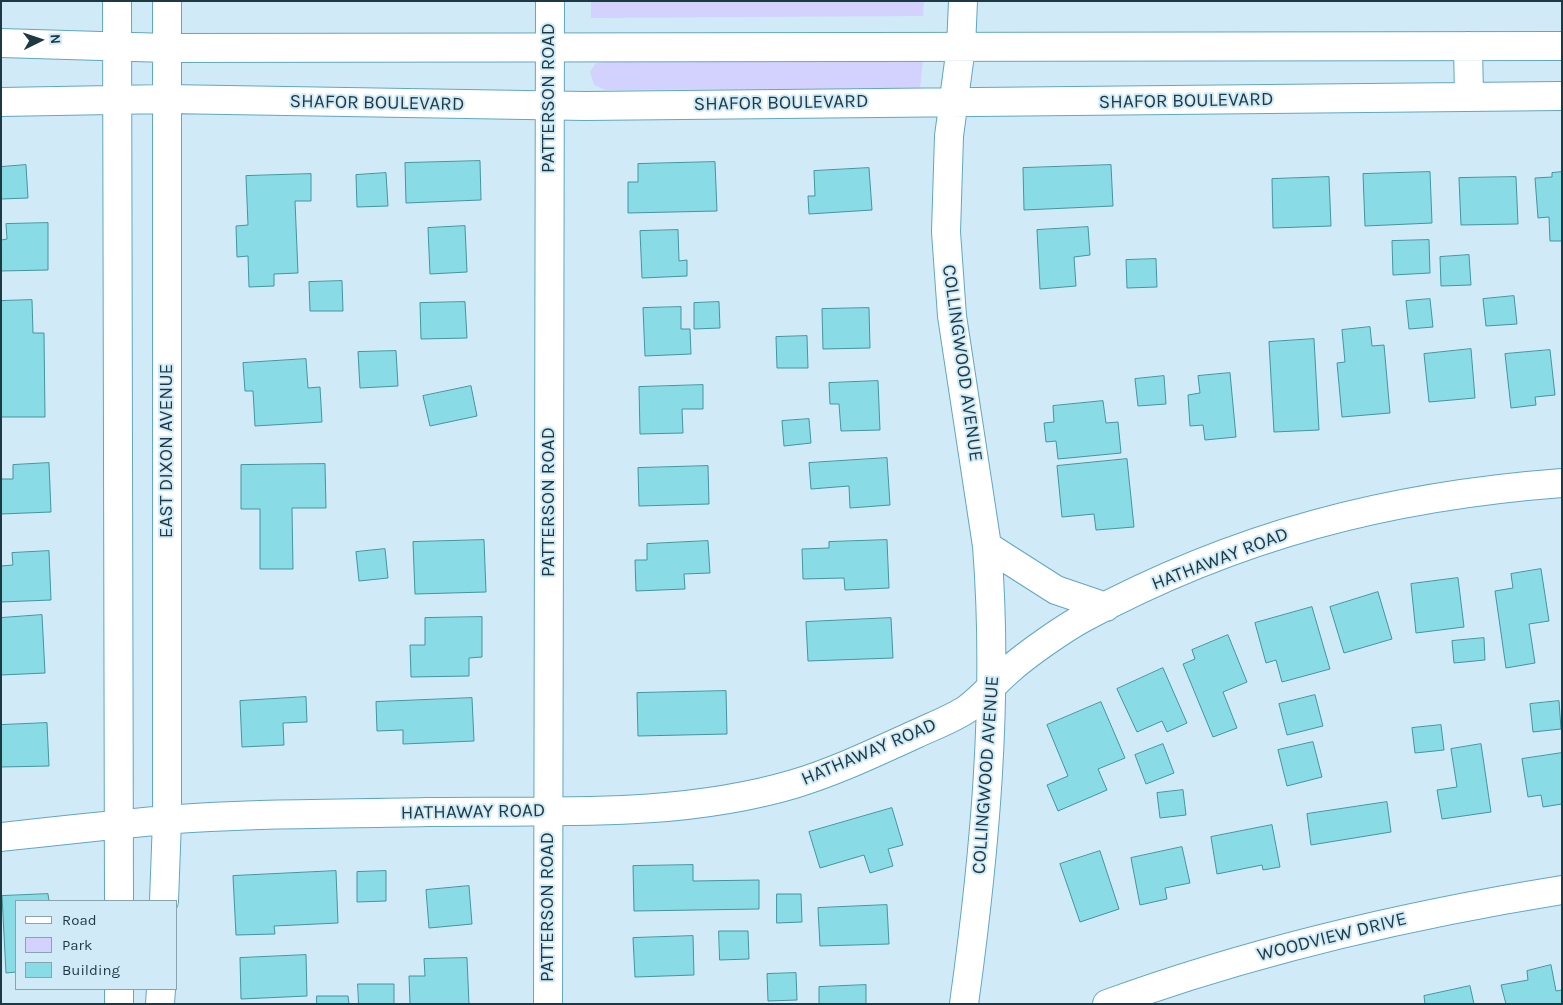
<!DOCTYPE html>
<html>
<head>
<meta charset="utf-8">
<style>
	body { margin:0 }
	#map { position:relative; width:1563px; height:1005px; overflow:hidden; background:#d0ebf7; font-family:Karla,sans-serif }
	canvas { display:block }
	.frame { position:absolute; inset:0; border:2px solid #1c3944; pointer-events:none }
	.legend { position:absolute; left:15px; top:900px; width:162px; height:90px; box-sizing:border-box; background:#d0ebf7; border:1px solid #88a4af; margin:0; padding:6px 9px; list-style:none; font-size:15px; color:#1c3944 }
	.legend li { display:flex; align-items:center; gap:10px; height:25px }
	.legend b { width:25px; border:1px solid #88a4af }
	.north { position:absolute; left:15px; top:15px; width:50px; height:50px; -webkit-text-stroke:4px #d0ebf7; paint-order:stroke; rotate:86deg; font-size:14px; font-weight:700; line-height:20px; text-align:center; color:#1c3944 }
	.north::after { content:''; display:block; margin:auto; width:18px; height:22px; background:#1c3944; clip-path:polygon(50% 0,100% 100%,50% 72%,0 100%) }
</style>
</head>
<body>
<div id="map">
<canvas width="1563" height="1005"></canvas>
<div class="frame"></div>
<ul class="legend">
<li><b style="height:6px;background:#fff"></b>Road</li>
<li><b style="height:14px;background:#d3d2fe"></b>Park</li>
<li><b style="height:14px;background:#89dbe5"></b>Building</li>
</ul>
<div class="north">N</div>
</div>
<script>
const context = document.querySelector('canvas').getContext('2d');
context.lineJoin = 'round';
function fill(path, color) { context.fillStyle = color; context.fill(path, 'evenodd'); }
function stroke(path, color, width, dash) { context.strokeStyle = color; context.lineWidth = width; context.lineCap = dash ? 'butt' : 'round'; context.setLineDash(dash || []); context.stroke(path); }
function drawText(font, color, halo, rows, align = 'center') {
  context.font = font + ' Karla,sans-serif'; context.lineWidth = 4; context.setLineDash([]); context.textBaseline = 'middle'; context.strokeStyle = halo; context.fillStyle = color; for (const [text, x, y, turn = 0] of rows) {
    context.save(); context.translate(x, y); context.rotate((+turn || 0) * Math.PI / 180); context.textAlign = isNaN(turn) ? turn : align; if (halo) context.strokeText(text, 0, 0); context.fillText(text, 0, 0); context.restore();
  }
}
fill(new Path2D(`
	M591,1H924L923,16L591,18Z
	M923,60L920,89L606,90L594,85L590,72L595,64L605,61Z`), '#d3d2fe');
const building = new Path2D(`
	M480,161L481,200L406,203L405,163Z
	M715,162L717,211L628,213V182H638V164Z
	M26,165L28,198L1,199V167Z
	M1111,165L1113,206L1024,210L1023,168Z
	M869,168L872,210L809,214L808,196H815L814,171Z
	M1430,172L1432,223L1365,226L1363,174Z
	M1562,172V241H1550L1549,217L1538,218L1535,178L1552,177V173Z
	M386,173L388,206L357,207L356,175Z
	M311,174V201H295L298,273L274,274V286L249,287L248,256L237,257L236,226L248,225L246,176Z
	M1329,177L1331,226L1273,228L1272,179Z
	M1516,177L1518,224L1461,225L1459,178Z
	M48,223V270L1,271V240L7,239L6,224Z
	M465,226L467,272L430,274L428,228Z
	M1088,227L1090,255L1074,257L1076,286L1040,289L1037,230Z
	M678,230L679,261L687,260V276L642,278L640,231Z
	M1429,240L1430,273L1393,275L1392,241Z
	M1469,255L1471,285L1441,286L1440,257Z
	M1156,259L1157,287L1127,288L1126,260Z
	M342,281L343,311H310L309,282Z
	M1514,296L1517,324L1486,326L1483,299Z
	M1430,299L1433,327L1409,329L1406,301Z
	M32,300L33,333H44L45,417H1V301Z
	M465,302L467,338L421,339L420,303Z
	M719,302L720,328L694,329V303Z
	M681,307V329H690L691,354L645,356L643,308Z
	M869,308L870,348L823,349L822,309Z
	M1370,327L1372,346L1384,345L1390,413L1342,417L1337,363L1345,362L1342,330Z
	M807,336L808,368H777L776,337Z
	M1314,339L1319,430L1274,432L1269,342Z
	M1471,349L1475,398L1429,402L1424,354Z
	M1550,350L1555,395L1535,397L1536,405L1511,408L1505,354Z
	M396,351L398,386L360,388L358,352Z
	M306,359L308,388L320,387L322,422L255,426L253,391H245L243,363Z
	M1230,373L1236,437L1205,440L1203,425L1190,426L1188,395L1200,393L1198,376Z
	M1164,376L1166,404L1138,406L1135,379Z
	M878,381L880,430L841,431L839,404H830L829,383Z
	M703,385V409H682L683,433L640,434L639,387Z
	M471,386L477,416L430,426L423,396Z
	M1103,401L1106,423L1118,422L1121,453L1058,459L1056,441L1046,442L1044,423L1054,422L1053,406Z
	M809,419L811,443L784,446L782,421Z
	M887,458L890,505L850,508L849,486L811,489L809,463Z
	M1127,459L1134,527L1096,530L1094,514L1062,517L1057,466Z
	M49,463L51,512L1,514V479H13V465Z
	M325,464L326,508H292L293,569H260V509H241V465Z
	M708,466L709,504L639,506L638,468Z
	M484,540L486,592L415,594L413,542Z
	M887,540L889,588L845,590L844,578L803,579L802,549L829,548V542Z
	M708,541L710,573L684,574L685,589L636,591L635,560H647V544Z
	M385,549L388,578L359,581L356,552Z
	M49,551L51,600L1,602V566L13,565L12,553Z
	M1541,569L1549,621L1529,624L1535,663L1506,668L1495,591L1513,588L1511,574Z
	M1458,578L1464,627L1416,633L1411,584Z
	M1378,592L1392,639L1344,653L1330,607Z
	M1312,607L1330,669L1282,682L1276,660L1266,663L1255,623Z
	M42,615L45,673L1,675V618Z
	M482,617V657L469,658V676L411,677L410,645H425V618Z
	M891,618L893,658L808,661L806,622Z
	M1228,635L1247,682L1223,692L1237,728L1213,737L1183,664L1195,659L1192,650Z
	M1484,638L1485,660L1454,663L1452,641Z
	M1163,668L1187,723L1167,732L1162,721L1137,732L1117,689Z
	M726,691L727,734L638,736L637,693Z
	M1315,695L1323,726L1287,735L1279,704Z
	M306,697L307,722L283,723L284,745L242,747L240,701Z
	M472,698L474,741L403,744V730L377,731L376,702Z
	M1559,701L1561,729L1533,732L1530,704Z
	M1101,702L1125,758L1098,769L1107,790L1058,811L1047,785L1068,776L1047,725Z
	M47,723L49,766L1,767V725Z
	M1441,725L1444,750L1415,753L1412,728Z
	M1313,742L1322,777L1287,786L1278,750Z
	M1163,744L1174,773L1146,784L1135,755Z
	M1481,744L1491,812L1442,819L1437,790L1457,787L1451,749Z
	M1562,753V804L1543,807L1541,795L1528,797L1522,759Z
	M1183,790L1186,815L1160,818L1157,793Z
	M1387,802L1391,832L1311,845L1307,814Z
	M892,808L903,845L888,849L893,866L870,873L864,855L820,868L809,832Z
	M1272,825L1280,867L1263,870L1262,865L1217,874L1211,837Z
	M1182,847L1190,883L1165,888L1167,899L1140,905L1131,858Z
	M1100,851L1119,909L1080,922L1060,864Z
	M693,865V881L759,880V909L634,911L633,866Z
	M336,871L338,923L274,926L275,934L236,935L233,876Z
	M386,871V901L357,902V872Z
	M469,886L472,924L429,928L426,890Z
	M48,894L49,901H16V972L6,973L2,896Z
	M777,894H801L802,922L777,923Z
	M887,905L889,944L820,946L818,908Z
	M719,931H748L749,959L720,960Z
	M693,936L694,975L635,977L633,938Z
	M306,955L307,996L241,999L240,958Z
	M467,958L469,1004H410L409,976H425L424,959Z
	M1551,965L1556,991L1562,990V1004H1506L1501,985L1528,980L1527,971Z
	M796,973L797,1000L768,1001L767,974Z
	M358,984H394V1004H359Z
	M866,985V1004H819V987Z
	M1470,986L1474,1004H1425L1424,996Z
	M317,996H348L349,1004H317Z`);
fill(building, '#89dbe5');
stroke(building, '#42959f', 1);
const minor = new Path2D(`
	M117,1L119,901
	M963,1L961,47L949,136L946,232L952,316L987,546L1056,590L1106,607
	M1,43L167,48L1562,46
	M1468,46L1469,97
	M1,102L167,99L585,106L1562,96
	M1,837C56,831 110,825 165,820C252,813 340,814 427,812C550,810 675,819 794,784C837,771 876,752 916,734C933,726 952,719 967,709C983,697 995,682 1009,670C1027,654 1063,629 1083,618C1237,535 1389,496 1562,483
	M164,901L167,820V1
	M119,1004V989
	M160,1004L161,989
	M964,1004C985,852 999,699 987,546
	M1107,1004C1255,950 1407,915 1562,890`);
const major = new Path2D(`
	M548,1004L550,1`);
stroke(minor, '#61a7c2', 30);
stroke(major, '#61a7c2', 30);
stroke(minor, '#fff', 28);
stroke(major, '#fff', 28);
drawText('19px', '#1c3944', '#d0ebf7', [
	["PATTERSON ROAD",549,98,-90],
	["SHAFOR BOULEVARD",1186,101,-1],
	["SHAFOR BOULEVARD",377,103,1],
	["SHAFOR BOULEVARD",781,103,-1],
	["COLLINGWOOD AVENUE",962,363,82],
	["EAST DIXON AVENUE",167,451,-90],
	["PATTERSON ROAD",549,502,-90],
	["HATHAWAY ROAD",1220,559,-21],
	["HATHAWAY ROAD",869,752,-23],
	["COLLINGWOOD AVENUE",986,775,-86],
	["HATHAWAY ROAD",473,812,-1],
	["PATTERSON ROAD",548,907,-90],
	["WOODVIEW DRIVE",1332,937,-14]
]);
</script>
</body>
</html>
